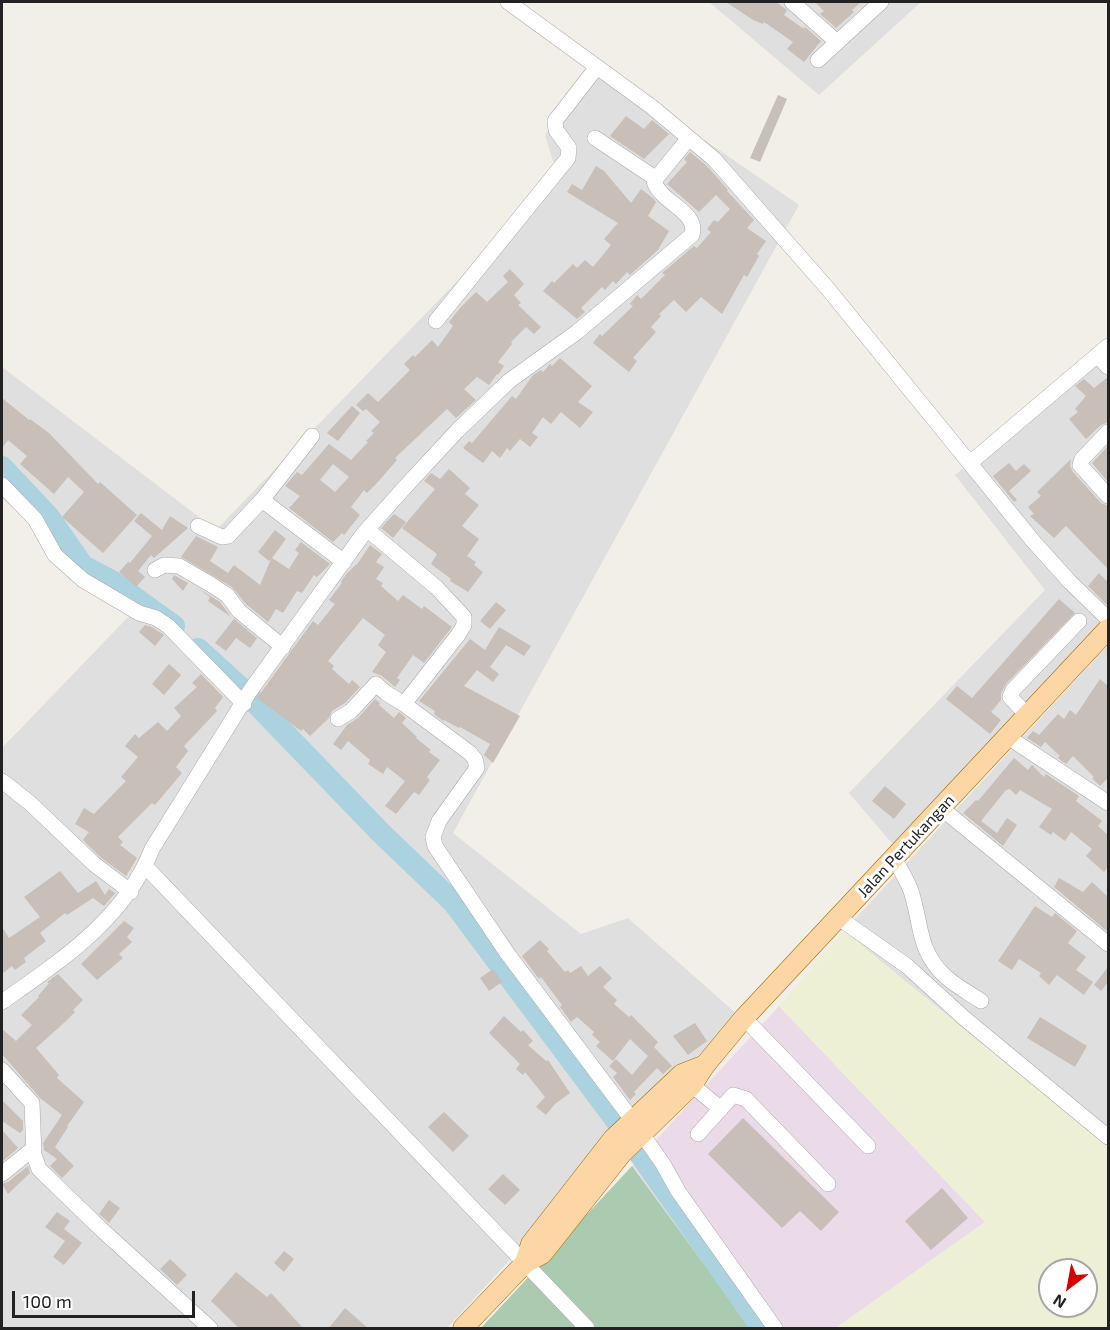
<!DOCTYPE html>
<html>
<head>
<meta charset="utf-8">
<style>
	body { margin:0 }
	#map { position:relative; width:1110px; height:1330px; overflow:hidden; background:#f2efe9; font-family:"Exo 2",sans-serif }
	canvas { display:block }
	.frame { position:absolute; inset:0; border:3px solid #222; pointer-events:none }
	.north { position:absolute; left:1038px; top:1258px; width:60px; height:60px; box-sizing:border-box; background:#fff; border:2px solid #a7a7a7; border-radius:50%; rotate:212deg; font-size:16px; font-weight:700; line-height:24px; text-align:center; color:#222 }
	.north::after { content:''; display:block; margin:auto; width:21px; height:27px; background:#d40000; clip-path:polygon(50% 0,100% 100%,50% 72%,0 100%) }
	.scale { position:absolute; left:12px; top:1291px; width:183px; height:27px; box-sizing:border-box; border:3px solid #222; border-top:0; padding-left:8px; font-size:18px; line-height:21px; white-space:nowrap; color:#222; -webkit-text-stroke:4px #fff; paint-order:stroke }
</style>
</head>
<body>
<div id="map">
<canvas width="1110" height="1330"></canvas>
<div class="frame"></div>
<div class="north">N</div>
<div class="scale">100 m</div>
</div>
<script>
const context = document.querySelector('canvas').getContext('2d');
context.lineJoin = 'round';
function fill(path, color) { context.fillStyle = color; context.fill(path, 'evenodd'); }
function stroke(path, color, width, dash) { context.strokeStyle = color; context.lineWidth = width; context.lineCap = dash ? 'butt' : 'round'; context.setLineDash(dash || []); context.stroke(path); }
function drawText(font, color, halo, rows, align = 'center') {
  context.font = font + ' "Exo 2",sans-serif'; context.lineWidth = 6; context.setLineDash([]); context.textBaseline = 'middle'; context.strokeStyle = halo; context.fillStyle = color; for (const [text, x, y, turn = 0] of rows) {
    context.save(); context.translate(x, y); context.rotate((+turn || 0) * Math.PI / 180); context.textAlign = isNaN(turn) ? turn : align; if (halo) context.strokeText(text, 0, 0); context.fillText(text, 0, 0); context.restore();
  }
}
fill(new Path2D(`
	M709,2H921L819,95Z
	M600,68L799,205L453,833L581,934L628,918L737,1014L447,1328H2V748L129,616L2,498V367L216,530L558,177L545,135Z
	M1108,349V619L896,848L849,793L1045,590L955,475Z
	M1108,645V1147L844,931Z`), '#e0dfdf');
fill(new Path2D(`
	M779,1006L985,1222L836,1328H751L632,1166Z`), '#ebdbe8');
fill(new Path2D(`
	M844,931L1108,1147V1328H836L985,1222L779,1006ZM1050,1270H1086V1306H1050Z`), '#eef0d5');
fill(new Path2D(`
	M632,1166L751,1328H481Z`), '#aacbaf');
stroke(new Path2D(`
	M2,467L49,517L83,566L110,580L174,626
	M198,649L242,689L381,833L453,902L615,1119L762,1328`), '#aad3df', 22);
fill(new Path2D(`
	M726,2H776L787,10L784,15L804,29L805,27L821,41L804,62L787,49L793,42L764,22L763,24L753,20Z
	M815,2H861L852,10L854,12L836,28L820,14L824,11Z
	M778,95L787,99L760,162L750,158Z
	M626,116L644,129L652,120L669,134L644,159L610,136Z
	M690,152L707,166L728,190L727,191L754,220L747,228L766,241L757,254L759,256L747,277L744,275L722,314L701,297L686,312L674,300L659,314L661,316L651,327L656,332L633,358L637,361L629,372L593,343L600,334L602,336L633,306L630,304L637,295L641,299L665,275L662,273L694,246L697,248L711,232L707,229L714,220L718,222L730,209L716,195L699,212L667,184L687,162L684,159Z
	M596,166L604,171L631,203L641,189L653,198L656,202L648,216L669,231L658,250L630,275L627,272L616,284L613,281L605,290L602,287L581,308L585,312L577,319L543,291L552,281L554,283L573,264L577,268L585,260L593,267L611,245L604,239L618,223L567,192L572,184L582,190Z
	M510,269L524,284L514,295L521,303L518,305L541,327L534,334L526,327L511,342L512,344L498,362L504,366L498,375L497,374L489,385L477,377L464,389L476,400L456,418L447,409L395,458L397,460L376,484L367,493L364,490L351,507L360,515L344,535L342,533L333,542L289,508L300,496L285,486L297,472L302,475L329,444L351,460L368,442L366,441L374,433L371,431L380,422L366,409L363,411L356,405L368,393L378,402L410,370L404,364L413,355L415,357L432,340L438,347L453,326L449,322L460,308L476,292L487,302L508,282L503,276ZM333,464L349,477L335,492L320,480Z
	M560,358L592,386L578,402L593,412L580,428L561,412L551,424L543,417L532,433L538,437L530,447L520,439L510,451L507,448L500,458L492,451L483,463L463,448L469,441L472,443L512,396L516,399L533,375L541,370L543,372L550,364L552,366Z
	M1108,377V422L1101,425L1086,439L1069,419L1078,412L1075,409L1086,396L1075,386L1084,379L1094,388Z
	M2,398L29,420L30,419L49,433L98,484L100,482L137,515L103,553L62,517L84,492L68,477L54,494L20,464L27,456L8,440L2,448Z
	M352,406L360,413L338,441L327,433Z
	M1108,446V482L1092,463Z
	M1071,459L1070,466L1073,472L1101,503L1108,506V569L1066,526L1054,538L1030,516L1034,514L1028,507L1041,496L1037,492Z
	M1009,463L1016,471L1024,464L1031,471L1009,491L1017,500L1014,502L993,476Z
	M449,469L470,488L465,494L479,505L462,526L479,539L467,556L476,562L474,565L483,572L468,592L450,581L451,579L431,564L437,554L402,528L435,489L424,481L431,473L440,479Z
	M141,513L162,530L170,516L188,528L154,558L151,555L138,571L145,577L136,587L119,572L128,562L130,563L152,536L134,521Z
	M394,514L406,522L393,538L381,528Z
	M275,530L286,539L272,558L289,569L299,553L295,550L301,542L330,564L317,577L314,575L302,593L297,591L283,613L276,609L268,622L246,604L232,587L181,557L196,536L218,547L210,561L228,573L234,565L260,585L271,559L269,561L258,552Z
	M370,545L382,554L376,562L384,567L376,579L383,583L381,586L398,601L403,595L422,609L424,606L452,627L424,663L413,655L397,678L400,680L395,687L382,676L372,672L386,652L378,645L385,635L363,618L328,661L334,666L332,669L349,684L352,680L360,687L345,703L332,711L329,718L310,736L303,729L301,731L257,698L313,621L318,625L335,604L329,600L342,583L341,582L347,573L358,563Z
	M1099,573L1108,582V606L1088,586Z
	M174,575L188,583L183,591L172,579Z
	M196,587L220,602L231,617L208,601L210,597Z
	M1059,599L1075,613L1006,684L1001,693V700L991,712L1001,720L990,734L946,699L957,686L972,698Z
	M496,602L506,610L490,629L480,621Z
	M234,619L257,638L250,648L236,638L226,651L215,643Z
	M145,625L152,627L164,635L155,646L139,632Z
	M499,627L531,646L524,656L506,645L490,667L499,674L493,682L477,670L464,686L520,716L493,763L484,755L490,744L460,727L459,728L444,720L443,721L434,714L435,711L419,701L470,639L485,650Z
	M169,664L181,675L164,695L152,684Z
	M201,674L223,697L215,708L217,711L184,746L188,751L176,767L182,773L155,805L152,803L118,837L123,842L120,845L137,858L126,876L100,857L83,840L89,832L75,824L84,808L94,814L126,781L121,777L138,757L125,746L135,734L139,738L158,722L167,731L181,716L174,708L197,687L192,683Z
	M1100,679L1108,686V778L1100,786L1092,778L1094,777L1073,756L1066,764L1058,758L1060,756L1045,742L1041,747L1027,738L1033,731L1039,735L1058,714L1064,719L1070,710L1076,715Z
	M375,699L380,703L379,705L394,718L399,712L406,718L402,723L417,737L416,738L431,750L429,752L440,760L427,777L430,780L419,795L414,792L396,814L385,806L405,781L387,767L383,774L368,764L370,760L348,741L341,750L333,744L347,725L358,718Z
	M1014,758L1028,770L1032,765L1044,777L1046,774L1079,796L1076,801L1102,821L1098,826L1108,835V867L1104,872L1086,856L1092,849L1071,832L1065,841L1053,832L1051,835L1039,827L1052,809L1020,790L1016,795L1010,789L1006,790L981,821L997,833L1007,818L1017,825L1003,846L963,813L976,800L978,801Z
	M885,786L906,804L894,819L872,801Z
	M60,871L78,893L96,881L105,895L109,889L115,893L104,906L93,898L67,915L65,913L40,933L46,941L24,958L26,962L15,970L12,966L2,974V927L9,938L40,917L24,897Z
	M1059,878L1083,892L1092,882L1108,897V932L1054,887Z
	M1035,906L1052,917L1055,913L1077,931L1068,943L1086,957L1076,970L1093,982L1084,995L1057,975L1049,985L1039,976L1041,973L1019,959L1012,970L998,961Z
	M124,921L134,928L127,937L132,942L119,954L123,958L97,980L81,964Z
	M540,940L549,949L547,951L565,972L568,970L570,973L581,966L588,976L600,966L612,978L603,987L617,1000L614,1004L629,1017L631,1015L658,1042L654,1047L672,1066L663,1074L657,1068L634,1092L636,1094L630,1100L613,1077L617,1073L609,1066L616,1059L632,1075L648,1056L630,1039L613,1061L596,1046L600,1042L592,1035L594,1032L577,1017L571,1022L560,1007L562,1005L541,977L539,979L522,956Z
	M1108,967V982L1101,991L1094,985Z
	M493,969L502,982L489,991L480,978Z
	M58,974L83,1000L73,1010L75,1012L66,1021L36,1048L59,1075L57,1078L84,1102L67,1126L68,1127L55,1147L74,1166L62,1178L50,1166L57,1159L44,1150L43,1143L62,1115L40,1098L2,1054V1029L16,1041L32,1025L21,1015L39,997L38,996L49,983L47,982Z
	M504,1016L521,1032L523,1030L533,1041L528,1045L546,1061L548,1060L570,1093L555,1104L546,1115L536,1107L545,1097L525,1072L523,1075L516,1069L520,1064L489,1033Z
	M1040,1017L1087,1046L1075,1067L1027,1038Z
	M695,1023L707,1041L688,1055L673,1036Z
	M2,1100L23,1121V1130L20,1133L2,1121Z
	M444,1112L469,1136L453,1152L428,1127Z
	M743,1118L839,1212L821,1231L800,1211L782,1228L708,1154Z
	M2,1130L18,1148L2,1162Z
	M28,1166L30,1173L8,1194L2,1184L8,1182Z
	M503,1174L520,1190L505,1205L488,1189Z
	M942,1188L968,1218L931,1250L905,1221Z
	M109,1200L120,1208L109,1223L99,1214Z
	M57,1212L70,1221L64,1229L82,1243L64,1265L53,1257L65,1241L45,1227Z
	M284,1251L294,1259L284,1272L274,1263Z
	M170,1259L187,1275L177,1285L160,1269Z
	M236,1272L267,1297L271,1293L304,1329H240L211,1301Z
	M345,1308L369,1329H328Z`), '#c7bfb8');
const minor = new Path2D(`
	M508,2L652,107L714,159L828,289L1033,541L1070,582L1108,619
	M792,2L837,42
	M818,60L881,2
	M595,138L655,178
	M436,321L568,158L569,148L556,130L555,121L597,67
	M1097,355L1108,367
	M1108,432L1082,459L1080,465L1108,496
	M970,463L1108,346
	M2,485L35,519L55,555L83,580L139,613L156,618L168,626L244,704
	M262,500L312,436
	M198,526L222,537L228,536L262,500L344,562
	M368,530L437,588L464,617V625L458,635L404,704L470,753L475,759L477,768L439,821L433,837L435,846L507,953L633,1121L663,1164L678,1191L775,1328
	M155,570L164,565L179,566L210,584L227,595L239,611L283,647
	M1028,716L1010,697L1013,690L1079,621
	M338,719L351,711L376,684L386,693L404,704
	M1008,737L1108,803
	M2,781L30,803L94,864L131,892
	M941,808L1108,944
	M894,858C900,869 907,880 911,891C922,924 917,951 946,977C956,986 969,993 981,1001
	M145,866L587,1328
	M839,918L907,966L964,1018L1108,1137
	M2,1002C60,961 125,919 152,849L250,691L364,533L405,487L457,431L509,381L577,332L692,235C699,211 660,203 654,181L689,138
	M744,1018L868,1146
	M2,1070L32,1103L34,1155L39,1169L101,1229L210,1328
	M692,1085L721,1109
	M698,1134L733,1095L746,1099L828,1184
	M2,1174L34,1148`);
const major = new Path2D(`
	M525,1263L531,1244L613,1139L682,1074L705,1065
	M463,1328L525,1263L542,1254L622,1153L692,1085L705,1065L744,1018L1108,629`);
stroke(minor, '#a9a9a9', 16);
stroke(major, '#a06b00', 21);
stroke(minor, '#fff', 15);
stroke(major, '#fcd6a4', 20);
drawText('16px', '#222', '#fff', [
	["Jalan Pertukangan",906,846,-47]
]);
</script>
</body>
</html>
